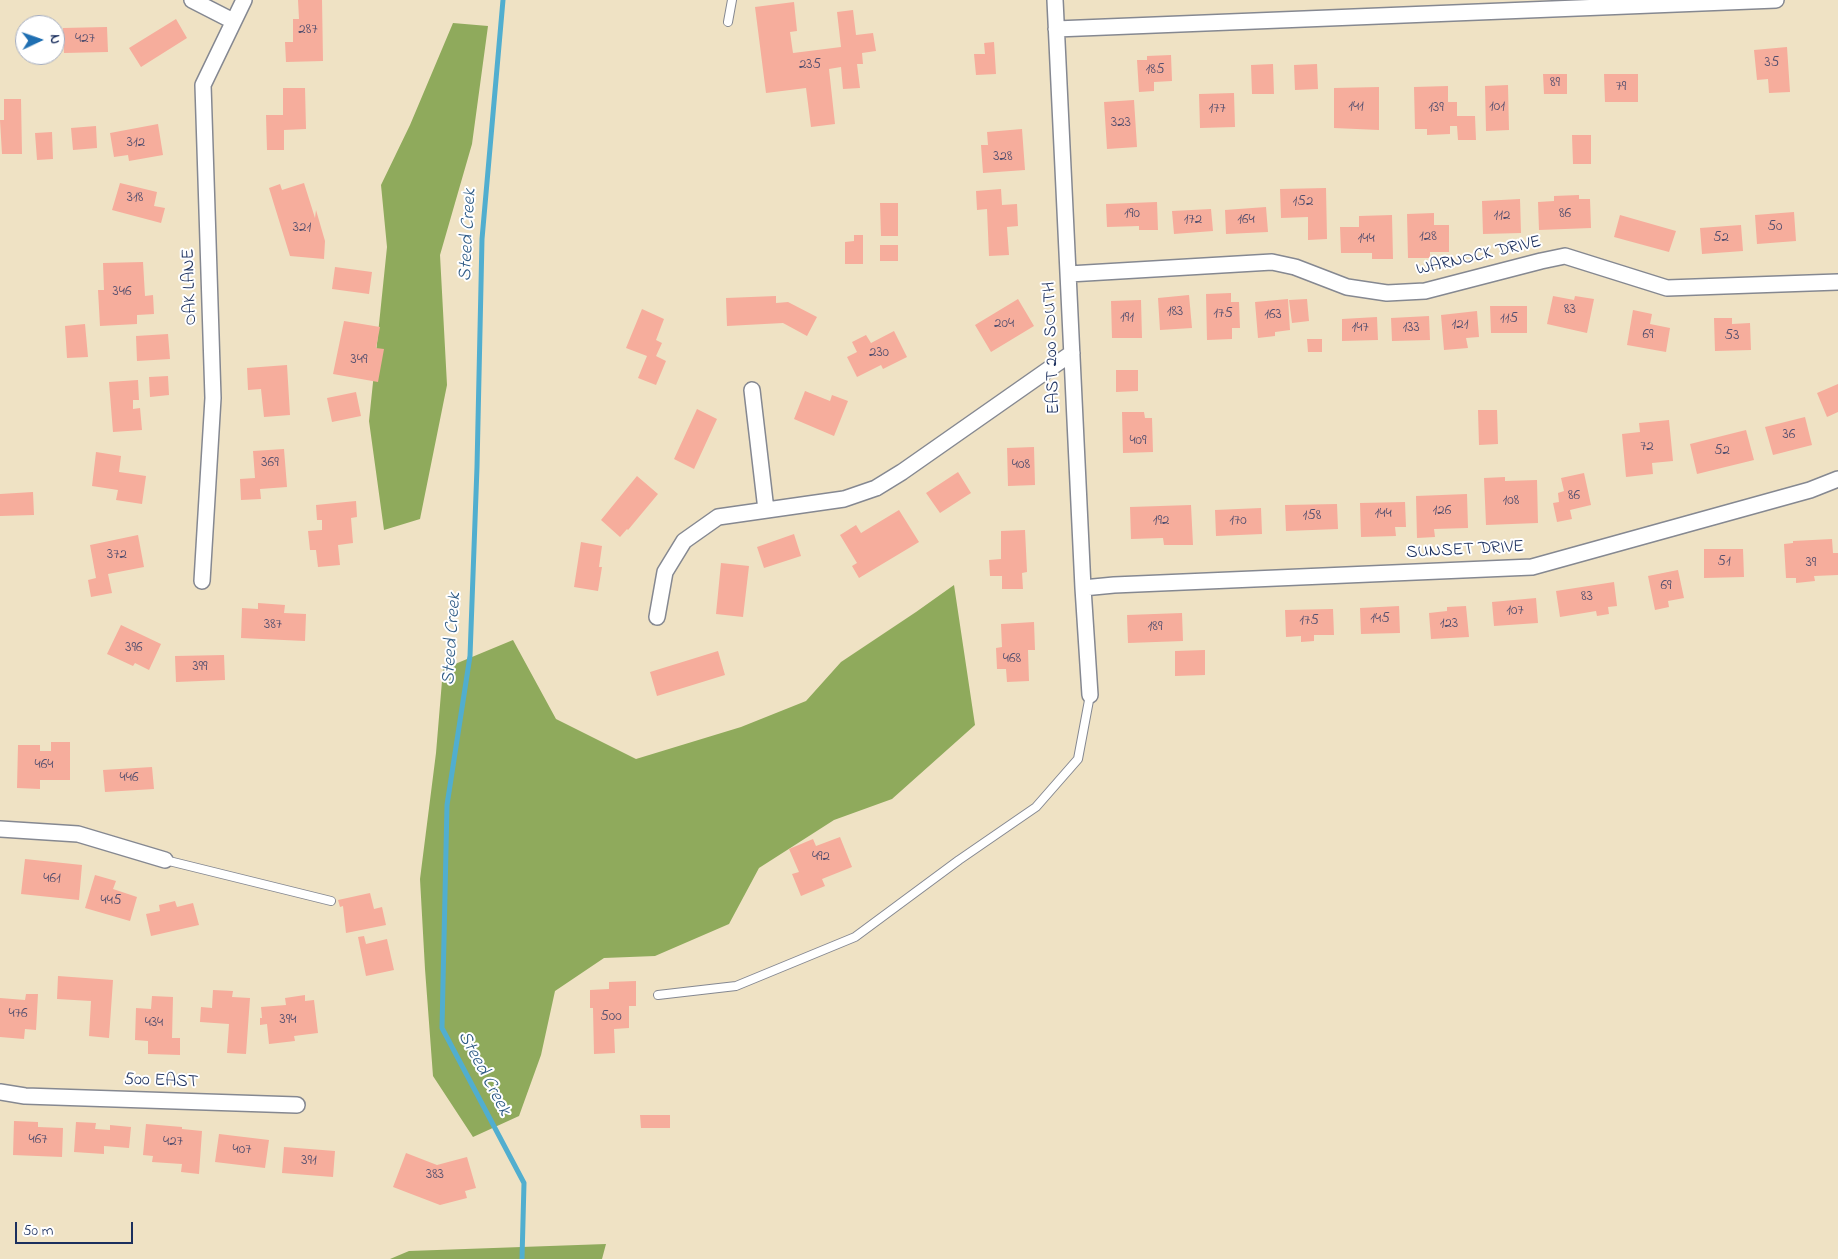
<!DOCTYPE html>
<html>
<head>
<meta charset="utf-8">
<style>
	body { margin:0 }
	#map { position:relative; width:1838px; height:1259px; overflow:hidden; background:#efe2c4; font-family:"Indie Flower",sans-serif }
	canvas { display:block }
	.north { position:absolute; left:15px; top:15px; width:50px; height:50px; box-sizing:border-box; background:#fff; border:1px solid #a4acbf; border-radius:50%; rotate:87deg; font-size:14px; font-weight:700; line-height:20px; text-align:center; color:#1b2f5e }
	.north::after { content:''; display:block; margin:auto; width:18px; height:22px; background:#1f6fb2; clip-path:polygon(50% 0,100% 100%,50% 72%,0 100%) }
	.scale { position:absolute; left:15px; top:1222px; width:118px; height:22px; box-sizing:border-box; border:2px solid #1b2f5e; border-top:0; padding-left:6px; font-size:15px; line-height:18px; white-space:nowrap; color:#1b2f5e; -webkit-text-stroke:4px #fff; paint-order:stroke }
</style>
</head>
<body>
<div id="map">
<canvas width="1838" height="1259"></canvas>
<div class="north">N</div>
<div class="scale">50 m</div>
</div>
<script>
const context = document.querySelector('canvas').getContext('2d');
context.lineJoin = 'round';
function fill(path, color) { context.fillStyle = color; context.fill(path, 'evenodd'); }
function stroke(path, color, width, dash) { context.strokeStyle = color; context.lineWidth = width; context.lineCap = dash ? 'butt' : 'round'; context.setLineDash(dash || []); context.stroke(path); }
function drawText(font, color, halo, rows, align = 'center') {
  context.font = font + ' "Indie Flower",sans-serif'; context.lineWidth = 4; context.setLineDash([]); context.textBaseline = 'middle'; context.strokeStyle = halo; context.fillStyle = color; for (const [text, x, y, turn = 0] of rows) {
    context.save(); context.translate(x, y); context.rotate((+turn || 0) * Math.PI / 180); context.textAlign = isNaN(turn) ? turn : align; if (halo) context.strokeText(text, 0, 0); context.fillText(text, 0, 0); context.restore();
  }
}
fill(new Path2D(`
	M453,23L488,26L472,144L440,255L447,385L420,519L384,530L369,421L387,247L381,185L410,125Z
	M954,585L975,725L892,799L834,820L759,868L729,924L655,956L604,958L555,991L541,1055L519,1116L473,1137L433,1076L425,969L420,879L436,753L443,669L513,640L556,719L636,759L741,727L806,701L841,662L916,612Z
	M606,1244L602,1259H390L409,1251Z`), '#8faa5c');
stroke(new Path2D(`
	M503,0L482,239L477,467L470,656L447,805L442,1028L524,1183L522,1259`), '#51aecf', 5);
fill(new Path2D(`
	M298,0H322L323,61L286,62L285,42H293V19H299Z
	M794,2L797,31L790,32L793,53L841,47L837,12L853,10L856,35L873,33L876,51L862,53L863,64H857L860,88L843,89L841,67L829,69L835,124L811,127L806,88L766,93L755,7Z
	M176,19L187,38L141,67L129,48Z
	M107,27L108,52L64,53L63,28Z
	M994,42L996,74L976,75L974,54H985L984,43Z
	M1787,47L1790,92L1769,93L1768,79L1757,80L1754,50Z
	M1171,55L1172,81L1154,82V91L1139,92L1137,60H1147V56Z
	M1273,64L1274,94H1252L1251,65Z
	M1317,64L1318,89L1295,90L1294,65Z
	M1543,74H1567V94H1544Z
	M1604,74H1638V102H1605Z
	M1508,85L1509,130L1486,131L1485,86Z
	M1448,86V102H1457V116H1475L1476,140H1458L1457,126H1450V134L1427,135V129H1415L1414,87Z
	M1379,87V130L1334,128V88Z
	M283,88H305L306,129L284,130V150H267L266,115H283Z
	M1234,93L1235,127L1200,128L1199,94Z
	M4,99H21L22,154H2L0,120H4Z
	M1134,100L1137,147L1107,149L1104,102Z
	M158,124L163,155L129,161L128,155L114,157L110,133Z
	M96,126L97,148L73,150L71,128Z
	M1022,129L1025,170L983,173L981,145H988L987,132Z
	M52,132L53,159L37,160L35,133Z
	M1572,135H1591V164H1573Z
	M120,183L157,192L154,206L165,208L161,223L112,210Z
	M304,183L315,218L316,210L325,241L324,259L290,256L269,188L280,184L282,190Z
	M1326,188L1327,239L1308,240V217L1281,218L1280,189Z
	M1001,189L1002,205L1017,204L1018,226L1007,227L1009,255L989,256L987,209L977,210L976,191Z
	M1579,195V199H1590L1591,228L1539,230L1538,202L1554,201V196Z
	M1520,199L1521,233L1483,234L1482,201Z
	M1157,202L1158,230H1139V226L1107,227L1106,204Z
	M880,203H898V236H881Z
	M1266,207L1268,232L1226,234L1225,210Z
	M1211,209L1213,231L1174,234L1172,211Z
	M1794,212L1796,241L1757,244L1755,215Z
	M1434,213V225H1449V252H1430V258H1408L1407,214Z
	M1392,215L1393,259H1372V253H1341L1340,227H1359V216Z
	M1620,215L1676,231L1669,252L1614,237Z
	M1741,225L1743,251L1702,254L1700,228Z
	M854,235H863V264H845V242L854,241Z
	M880,245H898V261H880Z
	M143,262L145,296L153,295L154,314L137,315V324L100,326L98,290H104L103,263Z
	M335,267L372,272L369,294L332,289Z
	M1231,293V302H1239L1240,328H1232V339L1207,340L1206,294Z
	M1189,295L1192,328L1160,330L1158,298Z
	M776,296V303L788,302L817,317L807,336L783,323L727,326L726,298Z
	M1553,296L1574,300L1575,296L1594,299L1587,333L1547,324Z
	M1018,299L1034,326L991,352L975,325Z
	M1288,299L1290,330L1275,332V336L1258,338L1255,302Z
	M1307,299L1309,321L1292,323L1289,300Z
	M1141,300L1142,338H1112L1111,301Z
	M1490,306H1527V333H1491Z
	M642,309L664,319L656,340L662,343L656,356L666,361L656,385L638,378L647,356L626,348Z
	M1633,310L1652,314L1650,324L1670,328L1666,352L1627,345Z
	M1477,311L1479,337L1466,338L1468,348L1444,350L1441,315Z
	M1429,316L1430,340L1392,341L1391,318Z
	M1377,317L1378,340L1342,341V319Z
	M1714,318H1732V324L1750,323L1751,350L1715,351Z
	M344,321L380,327L376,348L384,349L378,382L333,374Z
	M85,324L88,357L67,358L65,326Z
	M894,331L907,357L883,369L881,365L857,377L847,357L857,352L852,342L866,335L871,343Z
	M168,334L170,359L137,361L136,336Z
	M1307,339H1322V352H1308Z
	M287,365L290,415L264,417L261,389L248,390L247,368Z
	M1116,370H1138V391L1116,392Z
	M168,376L169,395L150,397L149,377Z
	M138,380L139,400H133V409L140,408L142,430L113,432L109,382Z
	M1838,384V412L1827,417L1817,393Z
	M805,391L830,401L832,395L848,401L834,436L794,419Z
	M356,392L361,416L332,422L327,398Z
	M697,409L717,419L694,469L674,459Z
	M1478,410H1497L1498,444L1479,445Z
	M1122,412H1144L1145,418H1152L1153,452L1123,453Z
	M1805,417L1812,445L1773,455L1765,427Z
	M1669,420L1673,461L1652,463L1653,474L1626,477L1622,434L1640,432L1639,423Z
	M1746,430L1754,460L1697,474L1690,444Z
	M1034,447L1035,485L1008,486L1007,448Z
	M284,449L287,487L260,489L261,499L241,500L240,479L255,478L253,451Z
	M96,452L121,456L119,472L146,476L142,504L116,500L118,490L92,486Z
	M958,472L971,493L940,513L926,493Z
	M1584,473L1591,505L1570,510L1572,519L1557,522L1553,503L1559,502L1558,493L1564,491L1561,478Z
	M637,476L658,494L628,530L627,529L620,537L601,520Z
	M1505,477V481L1537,480L1538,523L1486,525L1484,478Z
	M33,492L34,515L0,516V494Z
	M1467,494L1468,528L1434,529L1435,537L1417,538L1416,496Z
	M356,501L357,517L351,518L353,543L338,545L340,565L318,567L316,550H310L308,531L322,530V520H317L316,505Z
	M1405,502L1406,527H1395L1396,536L1361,537L1360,503Z
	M1337,504L1338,529L1286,531L1285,505Z
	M1191,505L1193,545H1164L1163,538L1131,539L1130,507Z
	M1261,508L1262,534L1216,536L1215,510Z
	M899,510L919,542L859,578L852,566L857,563L840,535L856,525L861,533Z
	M1025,530L1027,572L1022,573L1023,589H1002V576H990L989,560L1001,559V531Z
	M794,534L801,556L764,568L757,547Z
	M138,535L144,567L108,574L112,593L91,597L88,580L96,578L90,545Z
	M1832,539L1833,553H1838V575L1814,576L1815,581L1796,583V578H1786L1784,544L1793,543V541Z
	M581,542L602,546L599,567H602L598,591L574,587Z
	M1704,549H1743L1744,577L1704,578Z
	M721,563L749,566L743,617L716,614Z
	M1678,570L1684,598L1668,601L1669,607L1655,610L1648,576Z
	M1614,582L1617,606L1608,607L1609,614L1597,616L1596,611L1560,617L1556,591Z
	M1536,598L1538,623L1494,626L1492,602Z
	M258,603L285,605L284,613L306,614L305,641L241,638L242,608L258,609Z
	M1399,606L1400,633L1361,634L1360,608Z
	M1466,606L1469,637L1431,639L1429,613L1447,611V607Z
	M1333,609L1334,635H1314V641L1301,642V636L1286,637L1285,610Z
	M1182,613L1183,641L1128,643L1127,615Z
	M1034,622L1035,650H1028L1029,681L1007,682L1006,669H997L996,648L1002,647L1001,624Z
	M121,625L161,644L149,670L135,663L133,666L107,654Z
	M1205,650V675L1175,676V651Z
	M718,651L725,675L657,696L650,672Z
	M224,655L225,680L176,682L175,656Z
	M51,742H70V780H40V789L17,788L18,745H40V751H51Z
	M152,767L154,789L105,792L103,770Z
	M840,837L852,867L822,879L825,886L801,896L792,874L799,872L789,849L813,839L816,846Z
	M25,859L82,865L79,900L21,894Z
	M95,875L116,881L113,889L137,897L130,921L85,908Z
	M370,893L374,909L382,907L386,925L346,933L343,906L340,907L338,900Z
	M175,901L177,907L193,903L199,925L151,936L146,914L160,911L159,905Z
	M364,936L366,944L387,939L394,970L366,976L358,937Z
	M58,976L113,980L109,1038L89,1036L91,1001L57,999Z
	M636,981V1006H629V1028L614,1029L615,1053L594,1054L593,1008H590V990L609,989V982Z
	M213,990L233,991L232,997L250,998L246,1054L227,1053L229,1024L200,1022L201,1007L212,1008Z
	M26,994H38L36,1030L25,1029L24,1039L0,1037V998L25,1000Z
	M305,995V1001L314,1000L318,1033L294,1036L295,1041L269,1044L267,1024L260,1025V1018H262L261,1007L286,1005L285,998Z
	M152,996L173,997L172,1038H180V1055L148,1054V1041L135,1040L136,1008L151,1009Z
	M640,1115H670V1128H641Z
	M14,1121L38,1122V1127L63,1128L62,1157L13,1155Z
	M76,1122L96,1123L95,1129L110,1130V1125L131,1127L129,1148L104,1146V1154L74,1152Z
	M146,1124L182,1127V1129L202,1131L199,1174L181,1172L182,1164L152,1162L153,1156L143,1155Z
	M219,1134L269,1140L265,1168L215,1162Z
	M284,1147L335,1151L333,1177L282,1173Z
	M406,1153L437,1165L467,1157L476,1188L465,1191L467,1198L440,1205L393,1187Z`), '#f6ad9c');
const lane = new Path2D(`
	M728,22L732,0
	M165,860L331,901
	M658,995L736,986L855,937L959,860L1036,807L1078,759L1090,695`);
const street = new Path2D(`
	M192,0L233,21
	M1055,0L1083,588L1090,695
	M1056,29L1776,0
	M1069,274L1272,262L1295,267L1347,287L1387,293L1425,291L1541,261L1565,256L1667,288L1838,282
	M752,390L766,510
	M202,581L213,398L203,85L244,0
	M1083,588L1114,585L1532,567L1810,490L1838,479
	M657,617L665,572L684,541L718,517L844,499L876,488L902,472L1072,353
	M0,829L78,834L165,860
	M0,1092L25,1096L297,1105`);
stroke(lane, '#858891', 10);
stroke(street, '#858891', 18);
stroke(lane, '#fff', 8);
stroke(street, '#fff', 15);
drawText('15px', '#524e6e', null, [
	["287",308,31],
	["427",85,40],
	["35",1772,64],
	["235",810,66],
	["185",1155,71],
	["89",1555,84],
	["79",1621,88],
	["141",1356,108],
	["101",1497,108],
	["139",1436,109],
	["177",1217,110],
	["323",1121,124],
	["312",136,144],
	["328",1003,158],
	["318",135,199],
	["152",1303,203],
	["190",1132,215],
	["86",1565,215],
	["112",1502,217],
	["172",1193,221],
	["164",1246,221],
	["50",1775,228],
	["321",302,229],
	["128",1428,238],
	["52",1721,239],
	["144",1366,240],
	["346",122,293],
	["83",1570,311],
	["183",1175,313],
	["175",1223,315],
	["163",1273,316],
	["191",1127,319],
	["115",1509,320],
	["204",1004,325],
	["121",1460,326],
	["147",1360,329],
	["133",1411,329],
	["69",1648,336],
	["53",1732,337],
	["230",879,354],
	["349",359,361],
	["36",1789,436],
	["409",1138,442],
	["72",1647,448],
	["52",1722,452],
	["369",270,464],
	["408",1021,466],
	["86",1574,497],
	["108",1511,502],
	["126",1442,512],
	["144",1383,515],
	["158",1312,517],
	["192",1161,522],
	["170",1238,522],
	["372",117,556],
	["51",1724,563],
	["39",1811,564],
	["69",1666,587],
	["83",1587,598],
	["107",1515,612],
	["145",1380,620],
	["175",1309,622],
	["123",1449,625],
	["387",273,626],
	["189",1155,628],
	["396",134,649],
	["468",1012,660],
	["399",200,668],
	["464",44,766],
	["446",129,779],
	["492",821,858],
	["461",52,880],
	["445",111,902],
	["476",18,1015],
	["500",611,1018],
	["394",288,1021],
	["434",154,1024],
	["467",38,1141],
	["427",173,1143],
	["407",242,1151],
	["391",309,1162],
	["383",435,1176]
]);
drawText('18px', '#1b2f5e', '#fff', [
	["WARNOCK DRIVE",1479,257,-13],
	["OAK LANE",191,287,-92],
	["EAST 200 SOUTH",1053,348,-92],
	["SUNSET DRIVE",1465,551,-3],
	["500 EAST",161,1082,2]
]);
drawText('italic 19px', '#2e5b86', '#fff', [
	["Steed Creek",469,235,-87],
	["Steed Creek",453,639,-86],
	["Steed Creek",483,1074,62]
]);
</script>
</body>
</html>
